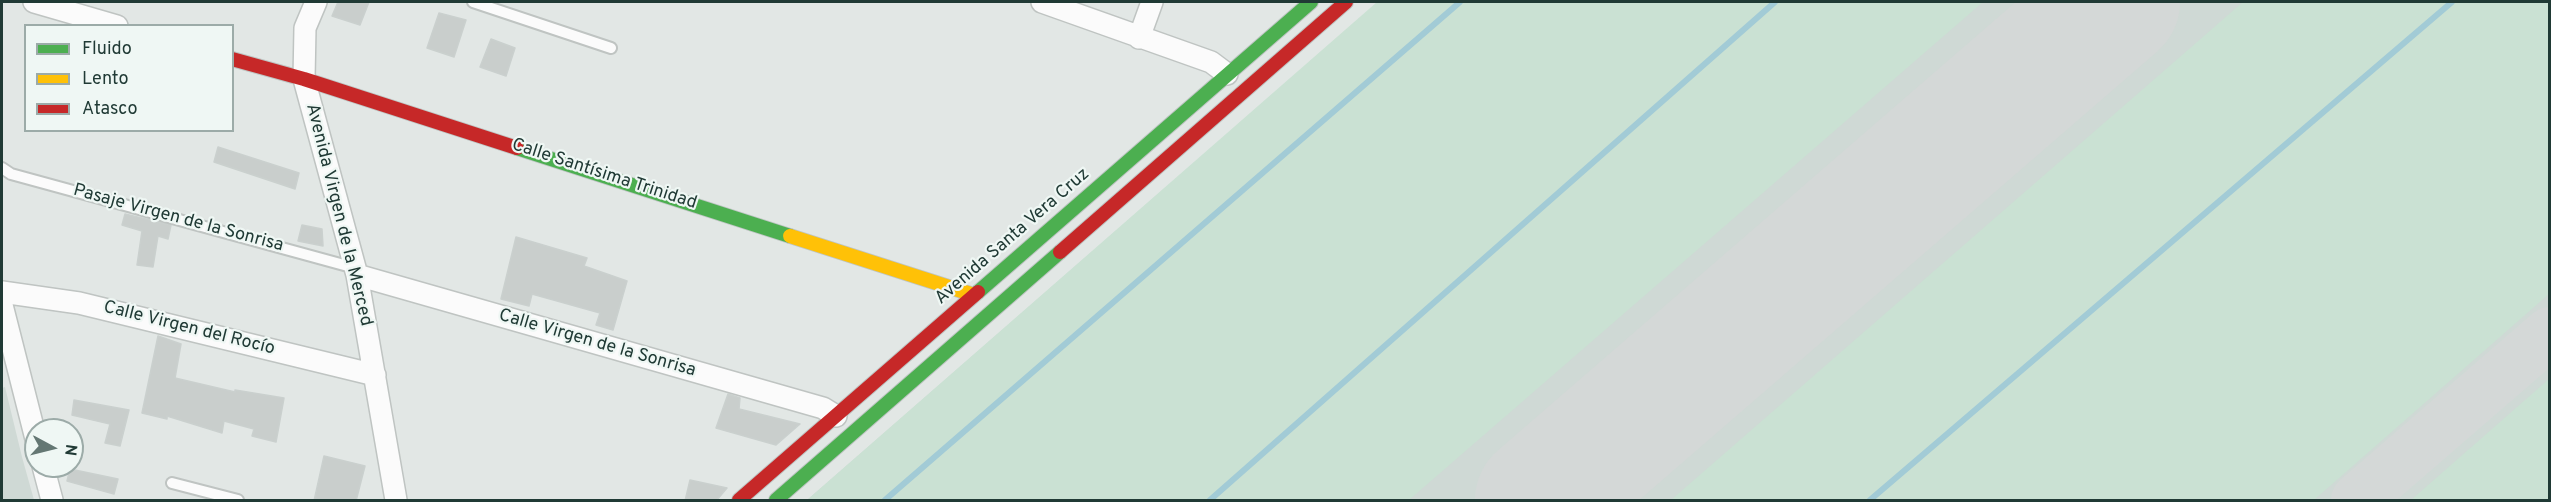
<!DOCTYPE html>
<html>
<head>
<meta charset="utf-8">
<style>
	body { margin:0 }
	#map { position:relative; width:2551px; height:502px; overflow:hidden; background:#e2e7e5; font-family:Overpass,sans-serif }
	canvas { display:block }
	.frame { position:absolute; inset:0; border:3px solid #203a35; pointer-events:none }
	.legend { position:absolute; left:24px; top:24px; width:210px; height:108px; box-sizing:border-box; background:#eff7f4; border:2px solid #9caba8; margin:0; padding:8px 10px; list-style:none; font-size:18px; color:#203a35 }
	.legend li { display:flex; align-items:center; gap:12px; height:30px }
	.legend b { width:30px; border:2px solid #9caba8 }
	.north { position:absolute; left:24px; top:418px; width:60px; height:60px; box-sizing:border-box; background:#eff7f4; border:2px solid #9caba8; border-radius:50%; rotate:97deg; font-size:16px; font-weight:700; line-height:24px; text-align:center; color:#203a35 }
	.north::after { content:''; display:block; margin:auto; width:21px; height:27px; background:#647773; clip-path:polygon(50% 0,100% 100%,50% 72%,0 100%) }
</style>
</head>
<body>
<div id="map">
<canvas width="2551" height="502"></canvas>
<div class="frame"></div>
<ul class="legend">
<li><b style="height:8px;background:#4caf50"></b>Fluido</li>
<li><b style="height:8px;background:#ffc107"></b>Lento</li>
<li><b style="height:8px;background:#c62828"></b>Atasco</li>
</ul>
<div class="north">N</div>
</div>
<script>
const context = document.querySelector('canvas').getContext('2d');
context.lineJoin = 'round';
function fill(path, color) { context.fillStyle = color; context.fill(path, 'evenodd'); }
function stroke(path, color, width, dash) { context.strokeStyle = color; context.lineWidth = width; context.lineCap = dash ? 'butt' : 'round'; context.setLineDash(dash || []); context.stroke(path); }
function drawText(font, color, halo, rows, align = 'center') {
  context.font = font + ' Overpass,sans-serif'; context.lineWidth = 4.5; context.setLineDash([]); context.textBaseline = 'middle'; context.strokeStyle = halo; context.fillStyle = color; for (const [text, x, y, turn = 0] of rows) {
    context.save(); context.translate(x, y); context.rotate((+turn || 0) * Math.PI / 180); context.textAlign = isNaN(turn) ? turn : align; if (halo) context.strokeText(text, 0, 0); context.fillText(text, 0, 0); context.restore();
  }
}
fill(new Path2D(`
	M1378,2H2549V500H807Z
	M5,387L22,457L34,500H2V388Z`), '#cfd9d5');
fill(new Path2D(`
	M1377,2H1983L1409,500H807Z
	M2243,2H2549V294L2314,500H1671Z
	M2549,379V500H2411Z`), '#cae1d3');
stroke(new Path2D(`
	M885,500L1460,2
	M1210,500L1775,2
	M1870,500L2452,2`), '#a2cbd6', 6);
stroke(new Path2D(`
	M2357,500L2550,333`), '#d4d8d7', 52);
stroke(new Path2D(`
	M1540,500L2115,2`), '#d4d8d7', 130);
const building = new Path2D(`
	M338,2H369L360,25L332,16Z
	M439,13L466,20L454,57L427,48Z
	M491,39L515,48L506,76L480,67Z
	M218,147L299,173L295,189L214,162Z
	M125,214L171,225L168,239L158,236L153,267L137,265L142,231L122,225Z
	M302,225L322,229L323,246L298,241Z
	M516,237L587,258L584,266L627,281L613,330L596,325L600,313L532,294L529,306L501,299Z
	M158,336L181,344L175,378L235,392V390L284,398L276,442L252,436L254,429L224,421L222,433L167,416V419L142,413Z
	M728,394L740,398L739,409L800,424L776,445L716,428Z
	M74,400L129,410L120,446L105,443L110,424L72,415Z
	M324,456L365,466L356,501H314Z
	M70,469L118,479L114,494L67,481Z
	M690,480L727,488L716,501H685Z`);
fill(building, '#c9cecc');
stroke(building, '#cad0ce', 1.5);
const lane = new Path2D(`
	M473,2L611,48
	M2,168L11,174L355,268
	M172,483L238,500`);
const street = new Path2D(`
	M34,2L117,26
	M316,2L305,28L304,79L357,275L396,500
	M1042,2L1211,62L1227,74
	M1139,38L1152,2
	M357,275L823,408L836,416
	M2,292L79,303L375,375
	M2,305L36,439
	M43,466L52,500`);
const fast = new Path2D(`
	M517,148L790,236
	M978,292L1311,2
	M776,500L1060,252`);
const slow = new Path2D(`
	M790,236L974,295`);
const jam = new Path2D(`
	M232,59L304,79L517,148
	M1060,252L1346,2
	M739,500L978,292`);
stroke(lane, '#bfc4c2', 14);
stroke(street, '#bfc4c2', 24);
stroke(fast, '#bec5c3', 16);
stroke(slow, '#bec5c3', 16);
stroke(jam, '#bec5c3', 16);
stroke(lane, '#fbfbfb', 10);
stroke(street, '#fbfbfb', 21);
stroke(fast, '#4caf50', 14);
stroke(slow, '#ffc107', 14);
stroke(jam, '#c62828', 14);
drawText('18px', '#203a35', '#eff7f4', [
	["Calle Santísima Trinidad",604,175,18],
	["Avenida Virgen de la Merced",338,215,76],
	["Pasaje Virgen de la Sonrisa",178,219,15],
	["Avenida Santa Vera Cruz",1013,237,-41],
	["Calle Virgen del Rocío",189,329,14],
	["Calle Virgen de la Sonrisa",597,344,16]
]);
</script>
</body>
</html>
